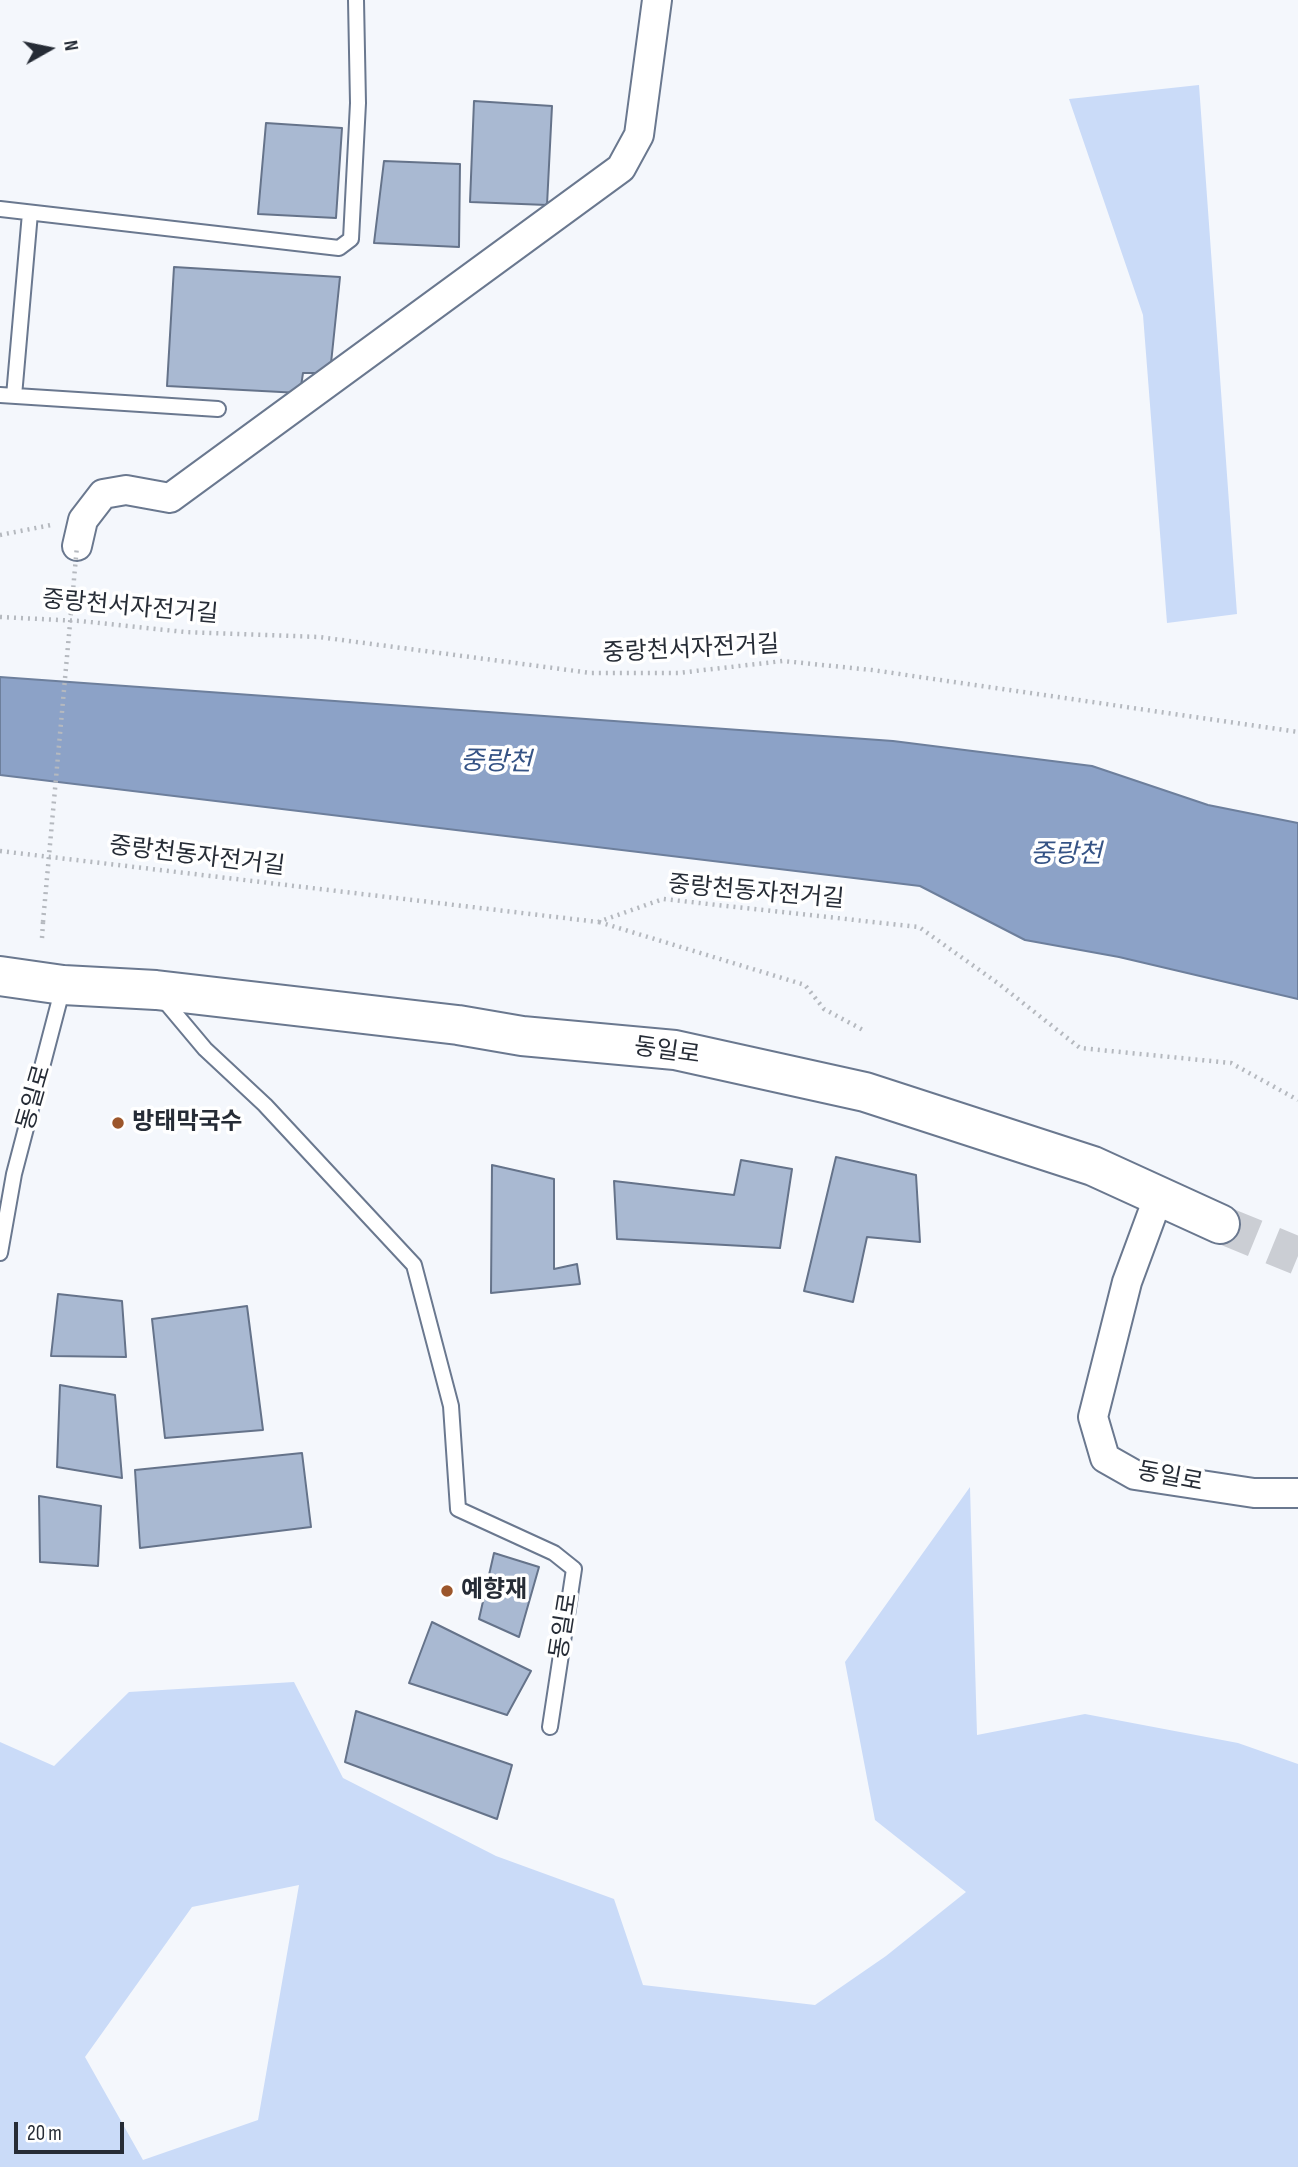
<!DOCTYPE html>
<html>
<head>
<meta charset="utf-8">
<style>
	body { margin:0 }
	#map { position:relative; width:1298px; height:2167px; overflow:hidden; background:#f4f7fc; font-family:"Sofia Sans Condensed",sans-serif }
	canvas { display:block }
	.north { position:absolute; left:14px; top:14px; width:70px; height:70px; -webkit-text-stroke:5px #fff; paint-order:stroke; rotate:81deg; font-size:19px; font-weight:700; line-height:28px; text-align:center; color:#262c36 }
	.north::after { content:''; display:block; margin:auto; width:24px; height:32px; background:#262c36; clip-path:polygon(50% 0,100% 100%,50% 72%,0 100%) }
	.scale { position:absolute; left:14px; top:2122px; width:110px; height:32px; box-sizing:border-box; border:4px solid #262c36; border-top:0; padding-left:9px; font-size:21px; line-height:24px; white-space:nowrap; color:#262c36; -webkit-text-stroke:5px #fff; paint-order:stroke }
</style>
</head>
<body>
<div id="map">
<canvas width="1298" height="2167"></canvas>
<div class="north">N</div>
<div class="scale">20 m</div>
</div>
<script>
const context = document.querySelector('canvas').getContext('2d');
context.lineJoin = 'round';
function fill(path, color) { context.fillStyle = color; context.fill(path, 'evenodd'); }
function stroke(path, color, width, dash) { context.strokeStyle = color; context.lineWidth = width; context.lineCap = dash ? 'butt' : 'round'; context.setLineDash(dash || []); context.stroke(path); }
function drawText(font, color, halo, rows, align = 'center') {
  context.font = font + ' "Sofia Sans Condensed","Noto Sans KR",sans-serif'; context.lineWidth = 7; context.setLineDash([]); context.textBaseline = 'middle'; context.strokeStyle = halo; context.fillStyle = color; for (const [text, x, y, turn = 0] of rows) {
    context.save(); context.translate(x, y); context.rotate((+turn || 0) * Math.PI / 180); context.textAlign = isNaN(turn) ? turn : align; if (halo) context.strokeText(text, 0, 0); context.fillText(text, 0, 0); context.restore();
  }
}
fill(new Path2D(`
	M1199,85L1237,614L1167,623L1143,315L1069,99Z
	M970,1487L977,1735L1085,1714L1238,1743L1298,1764V2167H0V1742L54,1766L129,1692L294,1682L343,1778L496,1856L614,1899L643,1985L815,2005L886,1956L966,1892L875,1820L845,1662ZM299,1885L258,2120L143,2160L85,2057L192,1907Z`), '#cadbf8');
const water = new Path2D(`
	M0,677L893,741L1092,766L1208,805L1298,823V999L1119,957L1025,940L920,886L0,775Z`);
fill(water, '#8ca2c7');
stroke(water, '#6d7f9c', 2);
const building = new Path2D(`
	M474,101L552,106L547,205L470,202Z
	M266,123L342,128L336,218L258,214Z
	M384,161L460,164L459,247L374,243Z
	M174,267L340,277L330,373H303L300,393L167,386Z
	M836,1157L916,1175L920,1242L867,1237L853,1302L804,1291Z
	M741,1160L792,1169L780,1248L617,1239L614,1181L734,1195Z
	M492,1165L554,1179V1269L577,1264L580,1284L491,1293Z
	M58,1294L122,1301L126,1357L51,1356Z
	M247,1306L263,1430L165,1438L152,1319Z
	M60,1385L115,1395L122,1478L57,1467Z
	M302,1453L311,1527L140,1548L135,1470Z
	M39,1496L101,1506L98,1566L40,1562Z
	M494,1553L539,1567L519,1637L479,1619Z
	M432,1622L531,1671L507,1715L409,1683Z
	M356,1711L512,1765L497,1819L345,1762Z`);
fill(building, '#a9b9d2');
stroke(building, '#65738a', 2);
stroke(new Path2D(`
	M1220,1224L1298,1256`), '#cbced4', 38, [38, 19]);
const lane = new Path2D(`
	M0,209L339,248L351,239L358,103L356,0
	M0,395L218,409
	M14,396L30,213
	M163,999L205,1049L265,1105L414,1265L451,1406L458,1509L554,1553L574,1569L550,1727
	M0,1253L14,1174L63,987`);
const street = new Path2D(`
	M77,546L83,520L103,494L126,490L170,498L621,168L639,135L657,0
	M1158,1198L1127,1282L1093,1417L1105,1458L1135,1475L1254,1493H1298`);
const secondary = new Path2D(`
	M0,976L63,985L156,990L458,1025L522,1036L675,1050L865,1092L1093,1166L1220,1224`);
stroke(lane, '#6a788f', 18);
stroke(street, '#6a788f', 32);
stroke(secondary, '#6a788f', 42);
stroke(new Path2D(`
	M0,535L51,525
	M0,617L80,621L185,632L319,637L591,673H678L783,661L872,670L1298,732
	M0,851L598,922L663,899L919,927L999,984L1080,1048L1231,1063L1298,1100
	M599,922L805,985L824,1009L863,1030
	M42,938L43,922`), '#b5b9bf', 4.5, [2, 5]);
stroke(lane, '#fff', 14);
stroke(street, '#fff', 28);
stroke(secondary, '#fff', 38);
stroke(new Path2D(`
	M43,922L77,546`), '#b5b9bf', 4.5, [2, 5]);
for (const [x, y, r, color] of [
	[118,1123,7,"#9c562b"],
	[447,1591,7,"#9c562b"]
]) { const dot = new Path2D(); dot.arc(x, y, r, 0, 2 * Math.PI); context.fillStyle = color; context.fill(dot); stroke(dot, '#fff', 2.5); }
drawText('24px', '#262c36', '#fff', [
	["중랑천서자전거길",130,608,5],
	["중랑천서자전거길",691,650,-3],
	["중랑천동자전거길",197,857,7],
	["중랑천동자전거길",756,893,5],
	["동일로",667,1052,8],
	["동일로",35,1098,-74],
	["동일로",1170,1478,11],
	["동일로",565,1626,-81]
]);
drawText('bold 24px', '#262c36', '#fff', [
	["방태막국수",132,1123],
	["예향재",461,1591]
], 'left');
drawText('italic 26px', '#355385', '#fff', [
	["중랑천",496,763,1],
	["중랑천",1066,855]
]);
</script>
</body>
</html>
